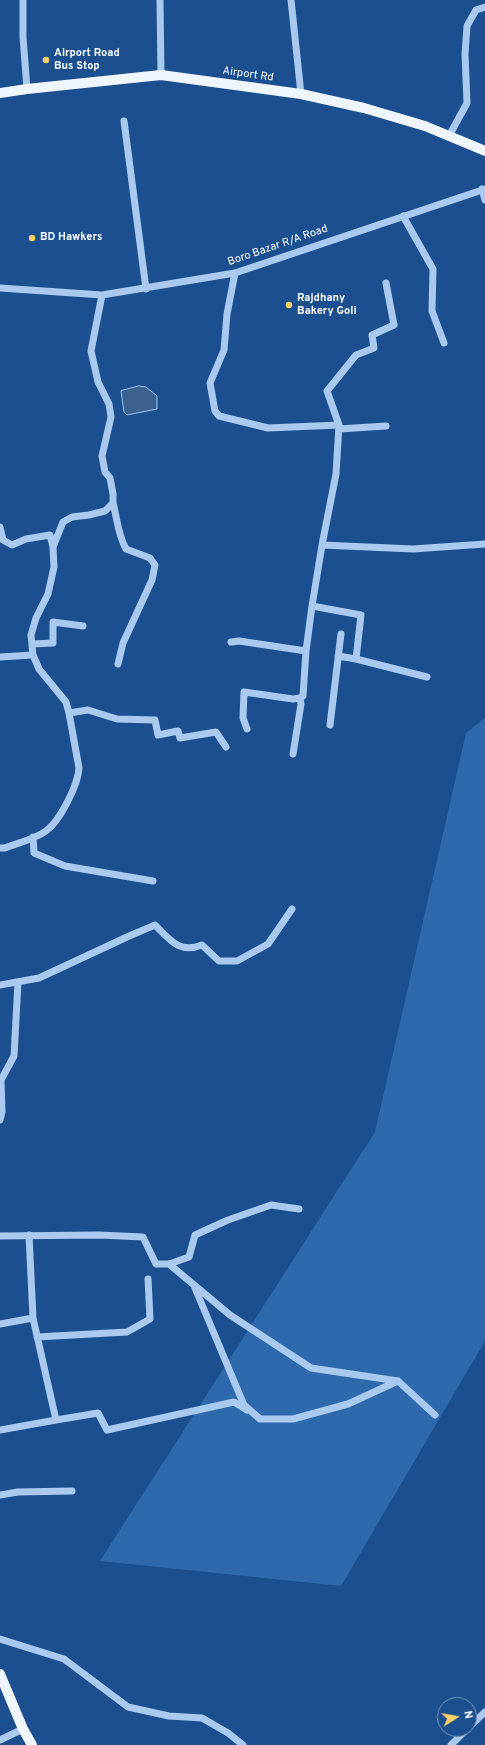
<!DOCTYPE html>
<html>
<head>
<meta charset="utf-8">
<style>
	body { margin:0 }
	#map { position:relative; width:485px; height:1745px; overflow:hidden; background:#1b4f8f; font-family:Overpass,sans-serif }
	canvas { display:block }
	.north { position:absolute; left:437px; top:1697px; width:40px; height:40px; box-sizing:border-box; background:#1b4f8f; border:1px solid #7695bc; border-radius:50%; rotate:79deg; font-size:11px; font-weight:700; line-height:16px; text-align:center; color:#fff }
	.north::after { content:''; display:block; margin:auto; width:14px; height:18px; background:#ffd166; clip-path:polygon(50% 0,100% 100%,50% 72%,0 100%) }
</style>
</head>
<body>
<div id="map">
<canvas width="485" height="1745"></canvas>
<div class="north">N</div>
</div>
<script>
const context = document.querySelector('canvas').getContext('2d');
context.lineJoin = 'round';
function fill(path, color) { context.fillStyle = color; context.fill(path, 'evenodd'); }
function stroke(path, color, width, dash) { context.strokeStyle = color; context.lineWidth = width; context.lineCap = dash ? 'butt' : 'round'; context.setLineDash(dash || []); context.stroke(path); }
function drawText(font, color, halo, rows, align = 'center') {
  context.font = font + ' Overpass,sans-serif'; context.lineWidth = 3; context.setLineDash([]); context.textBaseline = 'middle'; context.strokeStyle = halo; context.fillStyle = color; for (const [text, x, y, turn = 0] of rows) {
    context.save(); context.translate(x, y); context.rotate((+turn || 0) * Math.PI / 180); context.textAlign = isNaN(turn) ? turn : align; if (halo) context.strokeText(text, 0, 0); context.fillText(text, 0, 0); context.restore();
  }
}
fill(new Path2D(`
	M485,718V1341L341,1586L100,1561L375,1132L466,733Z`), '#2e69ad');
const water = new Path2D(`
	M139,386L146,387L157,396V409L127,415L124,412L121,391Z`);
fill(water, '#3c6290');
stroke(water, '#9cc4f0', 1);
stroke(new Path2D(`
	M23,0V37L27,89
	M160,0L161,75
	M291,0L301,94
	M124,121L146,289
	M449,136L467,103L465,54L467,26L476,10L485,7
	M482,189L485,200
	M403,216L433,269L432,311L444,343
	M235,273L227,314L224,350L210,383L215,411L219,416L268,428L339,425
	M0,288L102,295L235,273L485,189
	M339,429L386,426
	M113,503C117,518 118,535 126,549L150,558L155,565L152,580L123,643L118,664
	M0,527L3,540L12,545L26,539L50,535L53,547
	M322,545L413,549L485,544
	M312,606L361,615L356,659
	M231,642L239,641L306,651
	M32,644L53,643V622L83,626
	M338,656L356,659L427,677
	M0,657L33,655
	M69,713L88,710L117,719L155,720L158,735L178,731L180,738L216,732L226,747
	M330,725L341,634
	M247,729L243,718L244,692L293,699L300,698
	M293,754L301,704L300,698L303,696L306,651L312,606L322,545L336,474L339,425L327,391L356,355L374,348L372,335L394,325L386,283
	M33,837L34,853L65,866L153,881
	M0,848H5C18,843 35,839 46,831C60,821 78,785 79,768L69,713L66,702L39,669L33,655L31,635L36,618L48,594L54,567L53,547L63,522L72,517L89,515L105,511L113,503V494L110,478L105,472L102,456L111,417L109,404L98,382L91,351L102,295
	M0,985L39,978L127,937L155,925C170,940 179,954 202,945L219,961H237L268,944L292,909
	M0,1120L2,1112L1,1080L14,1056L18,982
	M0,1236L99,1235L143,1237L156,1264H169L189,1257L195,1235L228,1220L271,1205L299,1209
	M169,1264L230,1315L311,1368L398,1381L435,1415
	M195,1288L244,1405L260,1419H293L348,1404L398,1381
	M0,1324L33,1318L29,1235
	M37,1337L127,1332L150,1319L148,1279
	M56,1420L98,1413L107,1430L234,1402L247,1410
	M0,1430L56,1420L33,1318
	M0,1495L18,1492L72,1491
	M0,1639L64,1659L128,1707L169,1716L202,1718L228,1733L243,1745
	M469,1727L485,1712
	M0,1740L23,1729
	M451,1745L467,1729`), '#a9c9ee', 7);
stroke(new Path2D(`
	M0,93L27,89L161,75L301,94L364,108L425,126L485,151
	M0,1674L23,1729L32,1745`), '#f0f6ff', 10);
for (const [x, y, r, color] of [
	[46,60,4,"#ffd166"],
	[32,238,4,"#ffd166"],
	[289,305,4,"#ffd166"]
]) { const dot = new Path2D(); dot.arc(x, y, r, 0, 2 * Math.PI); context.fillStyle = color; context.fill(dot); stroke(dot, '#1b4f8f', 1.5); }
drawText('bold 11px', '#fff', '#1b4f8f', [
	["Airport Road",54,54],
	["Bus Stop",54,67],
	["BD Hawkers",40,238],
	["Rajdhany",297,299],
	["Bakery Goli",297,312]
], 'left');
drawText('11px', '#fff', '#1b4f8f', [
	["Airport Rd",248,75,8],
	["Boro Bazar R/A Road",278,246,-19]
]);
</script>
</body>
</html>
